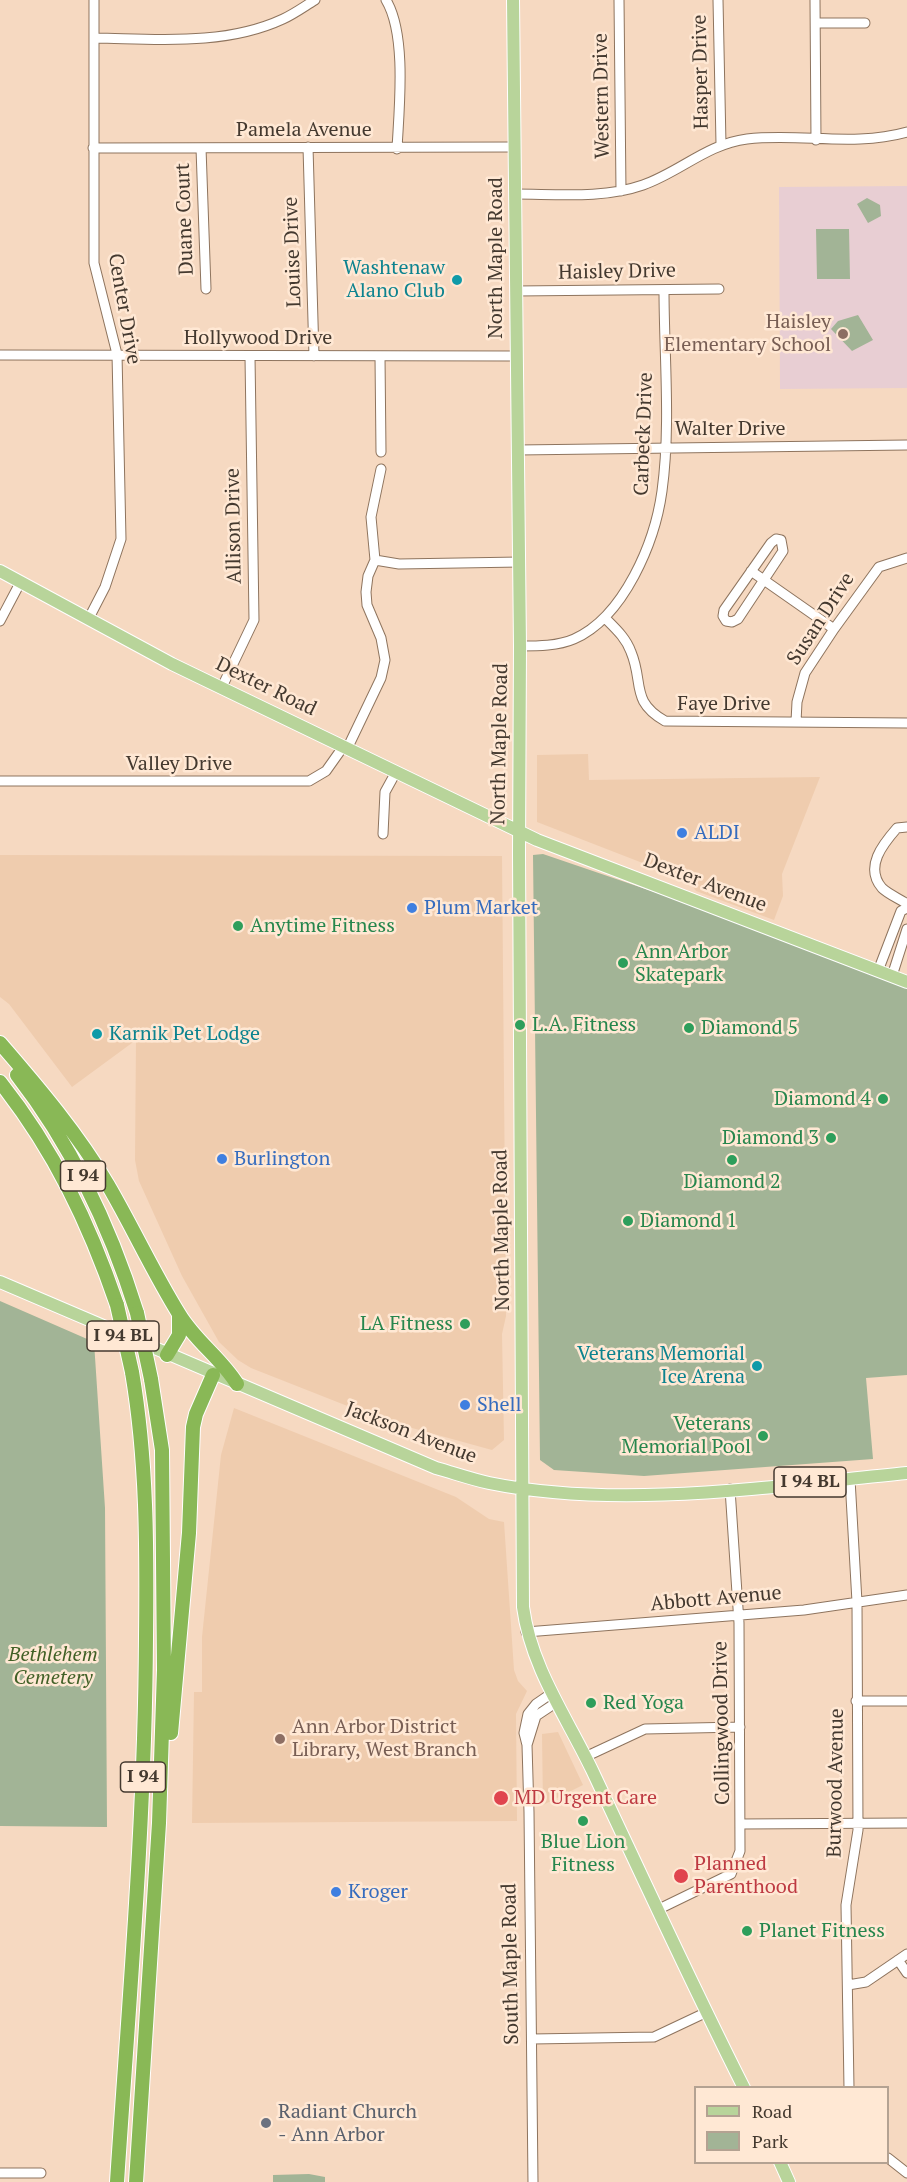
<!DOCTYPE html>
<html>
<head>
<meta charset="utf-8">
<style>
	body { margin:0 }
	#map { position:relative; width:907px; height:2182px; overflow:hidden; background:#f6d9c1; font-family:"PT Serif",serif }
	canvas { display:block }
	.legend { position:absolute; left:694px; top:2086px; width:195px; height:78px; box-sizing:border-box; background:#ffe8d4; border:2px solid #b4a292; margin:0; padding:8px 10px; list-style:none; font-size:18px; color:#44392f }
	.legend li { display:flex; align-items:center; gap:12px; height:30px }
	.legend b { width:30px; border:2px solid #b4a292 }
</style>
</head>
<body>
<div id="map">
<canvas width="907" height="2182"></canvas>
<ul class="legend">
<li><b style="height:8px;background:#b8d49a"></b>Road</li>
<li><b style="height:16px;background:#a2b496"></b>Park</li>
</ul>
</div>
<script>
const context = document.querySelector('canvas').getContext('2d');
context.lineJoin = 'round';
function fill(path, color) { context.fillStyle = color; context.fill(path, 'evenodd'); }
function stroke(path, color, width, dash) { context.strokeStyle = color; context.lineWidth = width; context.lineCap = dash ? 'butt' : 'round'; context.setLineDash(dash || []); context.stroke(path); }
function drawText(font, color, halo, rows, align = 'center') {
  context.font = font + ' "PT Serif",serif'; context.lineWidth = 5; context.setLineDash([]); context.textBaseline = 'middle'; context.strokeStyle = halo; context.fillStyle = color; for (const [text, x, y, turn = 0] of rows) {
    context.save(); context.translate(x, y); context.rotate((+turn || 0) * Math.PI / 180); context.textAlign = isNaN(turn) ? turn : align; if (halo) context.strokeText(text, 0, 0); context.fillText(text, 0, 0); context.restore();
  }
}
fill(new Path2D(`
	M588,754L589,780L820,777L782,874L783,896L774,920L696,891L689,881L537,822V755Z
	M0,855L502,856L506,1316L502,1334L504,1440L492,1450L383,1420L251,1368L238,1360L219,1342L182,1276L139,1181L135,1160L136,1040L72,1087L9,1004L0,997Z
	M234,1408L456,1497L489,1519L504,1522L514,1670L518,1681L527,1691L516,1714L517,1821L192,1823L194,1692H202V1637L221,1455Z
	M558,1732L583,1785L543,1805L542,1734Z`), '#efccae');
fill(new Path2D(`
	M907,186V388L780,389L779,187Z`), '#e8ced3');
fill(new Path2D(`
	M867,198L880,205L881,216L868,223L857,204Z
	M816,229H849L850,279H817Z
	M858,315L873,340L852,351L831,329L838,321Z
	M543,854L669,897L907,988V1375L866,1378L873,1459L644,1476L554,1470L540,1460L533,855Z
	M0,1301L94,1342L105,1508L107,1827L0,1826Z
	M309,2174L325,2177V2182H273V2175Z`), '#a2b496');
const minor = new Path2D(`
	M386,0C407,35 399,109 397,149
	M619,0L621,191
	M718,0L721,144
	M815,0L816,140
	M816,23H865
	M96,38C157,39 225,46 283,19C294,14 305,6 315,0
	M308,147L314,356
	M93,148L515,147
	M201,148L206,289
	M515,194C556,194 603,199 643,185C680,172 707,144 747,139C801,133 854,147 907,132
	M516,291L719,289
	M0,355L516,356
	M380,357L381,452
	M518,450L907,445
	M776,539L781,540L783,551L738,619L732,622L726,621L723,616L724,610L771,543Z
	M375,560L399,564L520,562
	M751,571L834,629
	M89,618L105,587L121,539L117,354L94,263V0
	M605,618C616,629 626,638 631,652C644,683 630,701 665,721L907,723
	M0,621L20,583
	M520,646C538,646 558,646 574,639C624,617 655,542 662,491C671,425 664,356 664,290
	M222,687L254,620L250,357
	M796,722L797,702L805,673L834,629L879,567L907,558
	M347,749L381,678L385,660L381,638L367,605L366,592L368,576L375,560L371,517L381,469
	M0,781H309L326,771L343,747
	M907,827L897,828C883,844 864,867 882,888C888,894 900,899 907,904
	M383,834L385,792L396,772
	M878,971L901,911L907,908
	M892,976L907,929
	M526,1632L804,1610L907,1595
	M856,1701H907
	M527,1745L536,1716L557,1702
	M585,1757L645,1729L740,1727
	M741,1824L907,1823
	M659,1909L731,1874L740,1851L739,1623L730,1489
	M898,1960L907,1973
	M848,1985L866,1982L907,1954
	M532,2039L654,2037L707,2012
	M849,2088L846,1905L858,1830L857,1602L850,1479
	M888,2158L907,2173
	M0,2173H41
	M533,2182L529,1812L527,1745L524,1733L528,1714L536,1704L552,1693`);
const major = new Path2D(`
	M513,0L520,646L519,853L523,1607C531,1667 566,1716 592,1770C642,1876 691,1983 744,2088
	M0,571L172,664L537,840L907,982
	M0,1282L436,1468C454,1473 471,1479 489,1483C621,1510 773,1486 907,1473
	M780,2162L789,2182`);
const highway = new Path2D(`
	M0,1043C39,1088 78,1134 108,1185C133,1228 153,1272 179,1314C195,1341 221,1358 237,1384
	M17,1075C73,1147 110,1226 137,1313
	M0,1082C54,1150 89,1223 117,1305
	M167,1355L179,1335V1316
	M171,1733L189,1533L193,1427L196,1414L213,1375
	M117,2182C129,2001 145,1820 146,1638C147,1549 147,1460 132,1372
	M136,2182L159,1823L164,1670L162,1450L151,1379`);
stroke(minor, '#8e745e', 11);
stroke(major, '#fff', 14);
stroke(highway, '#fff', 16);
stroke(minor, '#fff', 9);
stroke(major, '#b8d49a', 12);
stroke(highway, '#89b856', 14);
const highwayBridge = new Path2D(`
	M117,1305L132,1372
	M137,1313L151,1379`);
stroke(highwayBridge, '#fff', 16, []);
stroke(highwayBridge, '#89b856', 14);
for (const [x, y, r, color] of [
	[457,280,6,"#0f9aa8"],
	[843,334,6,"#8d6e63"],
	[682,833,6,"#3f7fe0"],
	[412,908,6,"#3f7fe0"],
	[238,926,6,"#2e9e5b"],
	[623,963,6,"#2e9e5b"],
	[520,1025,6,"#2e9e5b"],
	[689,1028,6,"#2e9e5b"],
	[97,1034,6,"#0f9aa8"],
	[883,1099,6,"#2e9e5b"],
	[831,1138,6,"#2e9e5b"],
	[222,1159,6,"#3f7fe0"],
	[732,1160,6,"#2e9e5b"],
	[628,1221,6,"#2e9e5b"],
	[465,1324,6,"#2e9e5b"],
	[757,1366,6,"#0f9aa8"],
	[465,1405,6,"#3f7fe0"],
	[763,1436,6,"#2e9e5b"],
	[591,1703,6,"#2e9e5b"],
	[280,1739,6,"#8d6e63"],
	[501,1798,8,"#e0444e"],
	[583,1821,6,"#2e9e5b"],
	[681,1876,8,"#e0444e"],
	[336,1892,6,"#3f7fe0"],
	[747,1931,6,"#2e9e5b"],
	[266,2123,6,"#6b7280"]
]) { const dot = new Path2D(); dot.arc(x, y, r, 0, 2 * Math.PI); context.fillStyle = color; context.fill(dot); stroke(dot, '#ffe8d4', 2); }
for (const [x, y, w] of [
	[83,1176,45],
	[123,1336,72],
	[810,1482,72],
	[143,1777,45]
]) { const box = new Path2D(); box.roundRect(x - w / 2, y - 15, w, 30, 4.5); context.fillStyle = '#ffe8d4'; context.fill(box); stroke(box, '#44392f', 1.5); }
drawText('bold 18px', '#44392f', null, [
	["I 94",83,1176],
	["I 94 BL",123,1336],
	["I 94 BL",810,1482],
	["I 94",143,1777]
]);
drawText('20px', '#44392f', '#ffe8d4', [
	["Hasper Drive",701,72,-91],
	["Western Drive",602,96,-91],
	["Pamela Avenue",304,130],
	["Duane Court",185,219,-92],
	["Louise Drive",293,252,-92],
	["North Maple Road",496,258,-90],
	["Haisley Drive",617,272,-1],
	["Center Drive",124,309,80],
	["Hollywood Drive",258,338],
	["Walter Drive",730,429],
	["Carbeck Drive",644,434,-88],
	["Allison Drive",234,526,-91],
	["Susan Drive",821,619,-57],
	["Dexter Road",266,687,26],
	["Faye Drive",724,704],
	["North Maple Road",500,744,-89],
	["Valley Drive",179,764],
	["Dexter Avenue",705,883,21],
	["North Maple Road",502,1230,-91],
	["Jackson Avenue",411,1433,21],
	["Abbott Avenue",716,1599,-5],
	["Collingwood Drive",722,1723,-91],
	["Burwood Avenue",836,1783,-89],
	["South Maple Road",511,1964,-91]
]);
drawText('20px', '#0d838f', '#ffe8d4', [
	["Washtenaw",445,268],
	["Alano Club",445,291],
	["Karnik Pet Lodge",109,1034,"left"],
	["Veterans Memorial",745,1354],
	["Ice Arena",745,1377]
], 'right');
drawText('20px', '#785e54', '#ffe8d4', [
	["Haisley",831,322],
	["Elementary School",831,345],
	["Ann Arbor District",292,1727,"left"],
	["Library, West Branch",292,1750,"left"]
], 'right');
drawText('20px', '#366cbe', '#ffe8d4', [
	["ALDI",694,833],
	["Plum Market",424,908],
	["Burlington",234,1159],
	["Shell",477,1405],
	["Kroger",348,1892]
], 'left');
drawText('20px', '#27864d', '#ffe8d4', [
	["Anytime Fitness",250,926],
	["Ann Arbor",635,952],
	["Skatepark",635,975],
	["L.A. Fitness",532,1025],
	["Diamond 5",701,1028],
	["Diamond 4",871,1099,"right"],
	["Diamond 3",819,1138,"right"],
	["Diamond 2",732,1182,"center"],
	["Diamond 1",640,1221],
	["LA Fitness",453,1324,"right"],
	["Veterans",751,1424,"right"],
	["Memorial Pool",751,1447,"right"],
	["Red Yoga",603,1703],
	["Blue Lion",583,1842,"center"],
	["Fitness",583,1865,"center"],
	["Planet Fitness",759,1931]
], 'left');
drawText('italic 20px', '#416026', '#ffe8d4', [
	["Bethlehem",53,1655],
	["Cemetery",53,1678]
]);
drawText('20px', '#be3a42', '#ffe8d4', [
	["MD Urgent Care",514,1798],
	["Planned",694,1864],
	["Parenthood",694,1887]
], 'left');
drawText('20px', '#5b616d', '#ffe8d4', [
	["Radiant Church",278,2112],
	["- Ann Arbor",278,2135]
], 'left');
</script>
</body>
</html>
